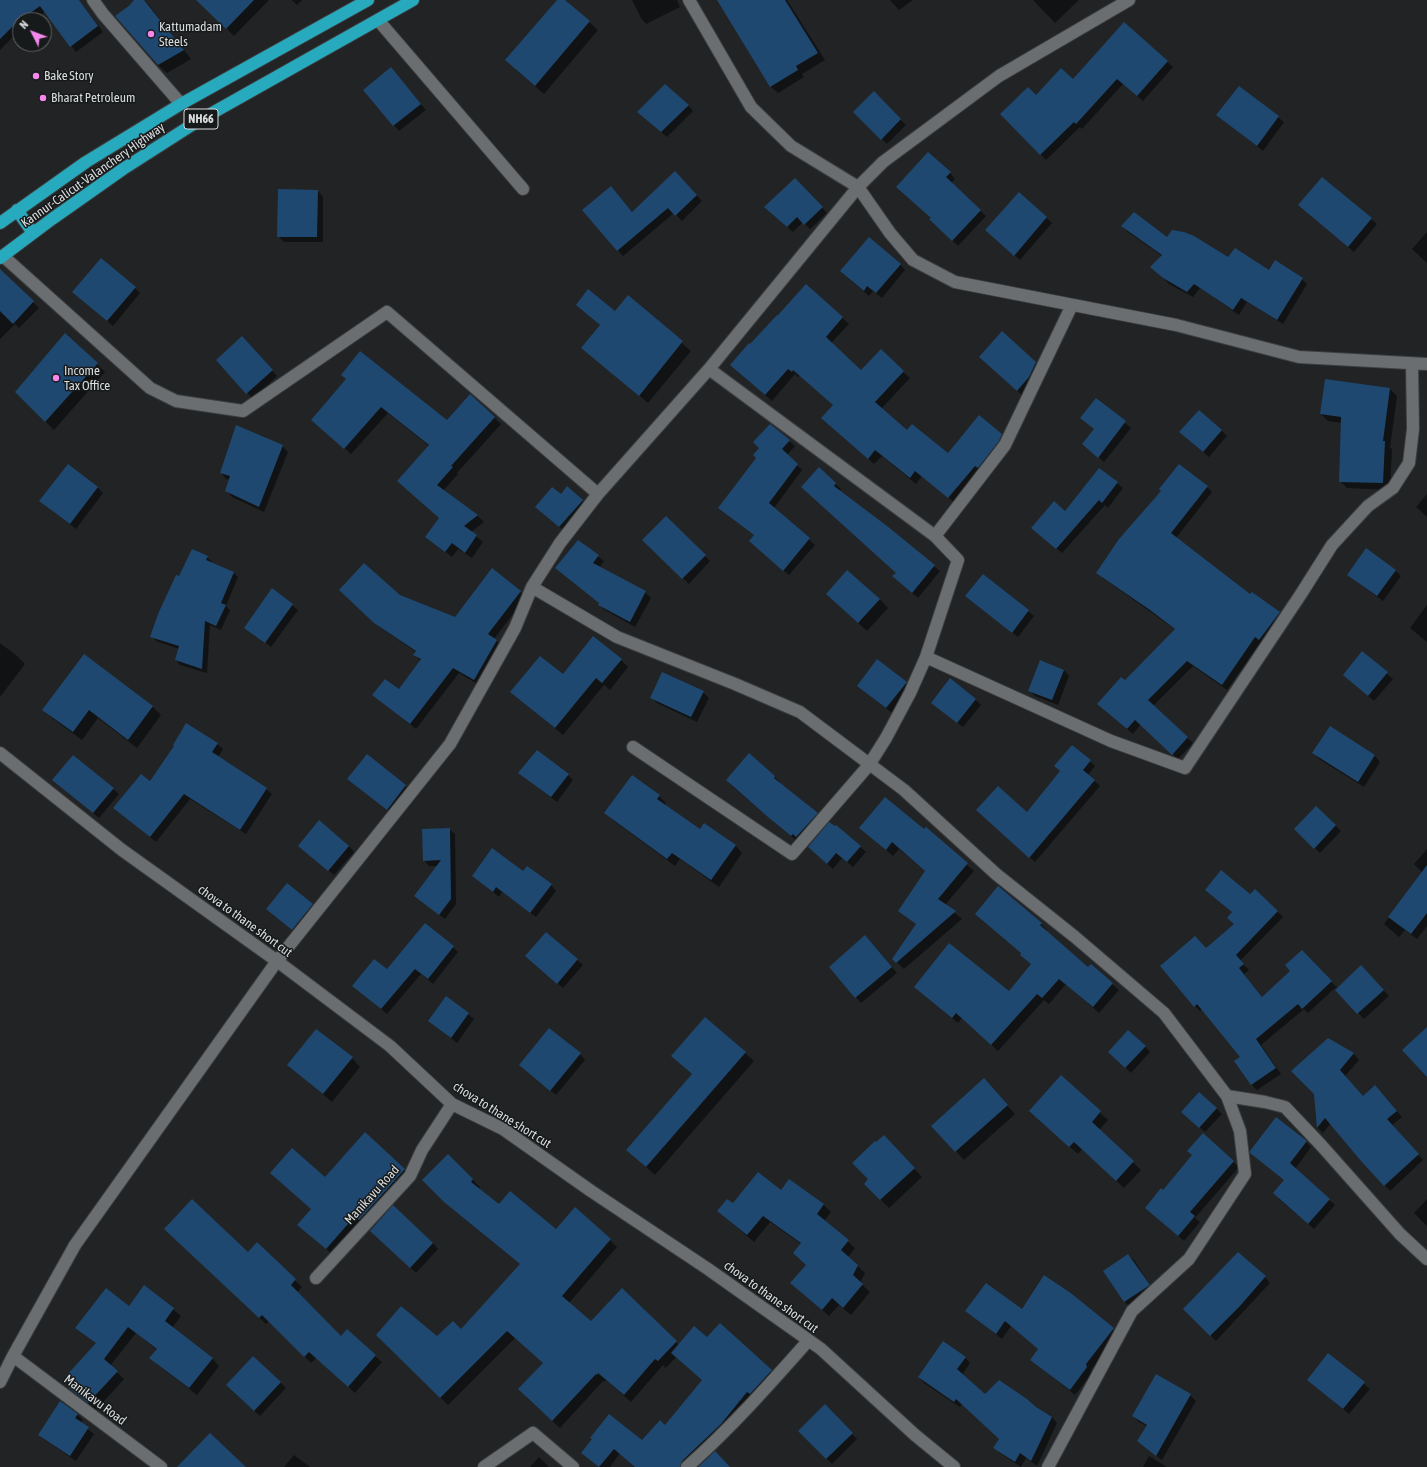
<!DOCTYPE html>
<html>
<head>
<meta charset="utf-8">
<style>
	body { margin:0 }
	#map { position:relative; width:1427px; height:1467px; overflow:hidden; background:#212324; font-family:"Asap Condensed",sans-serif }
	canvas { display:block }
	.north { position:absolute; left:12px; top:12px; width:40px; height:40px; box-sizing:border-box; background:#171a1b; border:1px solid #656768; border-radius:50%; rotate:312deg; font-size:11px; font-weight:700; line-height:16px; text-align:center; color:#d9dbdc }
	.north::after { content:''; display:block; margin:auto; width:14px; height:18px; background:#f688ed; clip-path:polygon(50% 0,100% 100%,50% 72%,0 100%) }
</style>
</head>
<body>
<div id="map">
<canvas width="1427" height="1467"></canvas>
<div class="north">N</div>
</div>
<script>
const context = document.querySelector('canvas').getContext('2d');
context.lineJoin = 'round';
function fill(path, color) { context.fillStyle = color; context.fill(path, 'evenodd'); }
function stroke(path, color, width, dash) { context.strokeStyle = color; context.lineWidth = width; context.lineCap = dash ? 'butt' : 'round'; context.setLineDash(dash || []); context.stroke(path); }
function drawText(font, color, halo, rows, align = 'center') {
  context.font = font + ' "Asap Condensed",sans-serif'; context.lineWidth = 3; context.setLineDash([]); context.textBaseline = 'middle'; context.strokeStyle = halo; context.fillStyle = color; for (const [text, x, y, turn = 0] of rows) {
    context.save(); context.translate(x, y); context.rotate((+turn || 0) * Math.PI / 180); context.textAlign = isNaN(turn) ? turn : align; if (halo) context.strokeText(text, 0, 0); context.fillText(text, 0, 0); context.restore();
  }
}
fill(new Path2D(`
	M9,0H79L103,32L76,52L45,12L34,20H20V30L0,50V6Z
	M137,0H144L149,5L191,59L167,73L158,65Z
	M198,0H269L234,36Z
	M292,0H302L297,5Z
	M558,0H564L598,30L544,94L515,69Z
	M632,0H677L680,7L646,24L641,18Z
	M719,0H787L825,60L802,74L804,77L778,93L770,86Z
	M890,0H913L899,10Z
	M1033,0H1079L1055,23Z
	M1124,23L1173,67L1143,101L1123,84L1082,129L1080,127L1046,160L1001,114L1036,96L1073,80Z
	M396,74L426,110L399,131L365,90Z
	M1239,87L1284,122L1263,151L1218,115Z
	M874,93L906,125L887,144L854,112Z
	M688,105L693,111L667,137L644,117Z
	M675,172L702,201L682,221L674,213L623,256L584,210L616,193L633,213Z
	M950,173L955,179L951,183L986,216L958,246L931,219L932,218L903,192Z
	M801,185L827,213L810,229L803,222L793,232L771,213Z
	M318,191L323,197V242H284L278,236Z
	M1019,193L1052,223L1020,260L992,236Z
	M1299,205L1371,219L1377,224L1354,252Z
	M1122,226L1167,238L1269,272L1302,279L1307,284L1283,324L1247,302L1239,315L1200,288L1193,297L1169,284L1157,272L1162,256L1128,232Z
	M1427,232V263L1412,249Z
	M900,264L905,270L882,298L873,291L869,296L847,277Z
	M7,277L39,308L19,328L15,324L0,339V285Z
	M806,285L849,324L831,343L862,371L881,351L910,378L881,409L907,432L948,455L1001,435L1007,441L955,503L922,476L916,484L882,456L874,464L829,424L834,405L800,375L798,377L795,374L772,401L737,371L750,345Z
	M135,288L140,293L113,326L79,297Z
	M628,297L691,351L648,403L583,348L601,326L586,313H615Z
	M1002,333L1041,368L1023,396L986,363Z
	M248,343L277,376L253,399L217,360Z
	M97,364L105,372L54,430L16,392Z
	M347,380L447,422L471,396L501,424L457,473L458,474L443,491L478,516L484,522L471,532L483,542L472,558L458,549L452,557L426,537L440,518L429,446L388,413L351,454L319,426Z
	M1390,389L1397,396L1390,448L1392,449L1390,490L1347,488L1340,481L1342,423L1328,421L1321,414Z
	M1096,400L1131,428L1104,462L1083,444L1095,430L1081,418Z
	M770,425L795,446L787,455L802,470L774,508L815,545L789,575L756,547L755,536L719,508L757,458Z
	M1221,430L1227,436L1209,457L1186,438Z
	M282,446L288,452L264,512L232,497L227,491L230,480L226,479L221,473Z
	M819,469L841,489L839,491L940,571L918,598L893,576L897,573Z
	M1099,469L1123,488L1108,508L1105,505L1062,553L1038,533L1065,512Z
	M97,487L103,493L76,529L46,506Z
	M1207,487L1212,492L1176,538L1250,595L1279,613L1285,618L1265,645L1261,642L1227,690L1193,666L1153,706L1193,743L1178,759L1141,724L1133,734L1104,710L1125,682L1176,630L1103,578L1098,573Z
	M1427,494V517L1416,507Z
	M561,495L582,500L588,506L565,532L542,512Z
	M666,517L710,561L689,584L644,540Z
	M578,541L604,561L599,568L645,592L651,598L635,627L605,610L599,605Z
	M207,557L212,562L211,563L233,572L238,577L226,606L230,610L221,630L210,625L207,673L180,665L176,660L179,649L156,641L152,636L179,578Z
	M1395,570L1401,576L1383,601L1354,580L1348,575Z
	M983,575L1034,616L1018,637L972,601Z
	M273,590L298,610L271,647L245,627Z
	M520,592L526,597L494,639L502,646L479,685L459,673L416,729L373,695L399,691L421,661L414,654L416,652L381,628L346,596L399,595L455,618Z
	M880,599L888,608L867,631L835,602Z
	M1427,605V642L1410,628Z
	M0,643L17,656L25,664L0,697Z
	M1363,653L1393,679L1374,701L1350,680Z
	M84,655L153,707L161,715L137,748L98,718L82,740L52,718L44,709Z
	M621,660L628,667L610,690L604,685L563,735L512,692L563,675Z
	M1064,670L1069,676L1058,705L1035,696L1029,690Z
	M906,683L911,688L892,713L858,686Z
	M703,692L709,698L697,722L657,703L651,697Z
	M975,699L981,705L963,727L938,708Z
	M1330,728L1375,756L1380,762L1364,787L1319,759L1314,753Z
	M217,744L223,749L218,757L266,789L272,794L246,834L190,799L156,842L120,813L150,783Z
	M367,755L411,791L393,814L354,784Z
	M749,755L775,777L780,782L779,784L822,819L797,841L776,824L732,786Z
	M73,756L119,794L99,818L59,785Z
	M1090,761L1095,766L1088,775L1100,786L1035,862L983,815L1027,813Z
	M520,773L568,775L573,780L557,802Z
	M659,796L666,803L665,805L700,830L735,845L742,853L719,887L680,859L675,866L613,820L606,813Z
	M1316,807L1341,831L1320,853L1295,829Z
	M836,826L866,852L853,867L842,858L833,869L815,853Z
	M861,828L924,831L926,829L974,871L945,905L962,919L904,969L893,959L917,925L899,910L926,872L899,849L893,856Z
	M449,829L455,834L456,904L445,919L421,901L438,866H429L424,860Z
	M349,846L354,852L334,875L305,851Z
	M1427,849V926L1417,939L1405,930L1399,937L1384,924L1423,873L1414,864Z
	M524,873L551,885L556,891L536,917L502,892L499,897L473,876Z
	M1255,890L1283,917L1240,961L1249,970L1244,974L1263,998L1292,971L1302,951L1337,988L1366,972L1389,996L1364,1019L1335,988L1308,1013L1304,1009L1261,1045L1281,1074L1257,1090L1252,1085L1236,1061L1242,1057L1203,1009L1200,1011L1195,1006L1206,949L1235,924L1250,895Z
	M312,905L317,911L298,935L273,914Z
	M983,920L1041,924L1047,930L1046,932L1089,968L1091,966L1119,990L1099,1013L1066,984L1049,1004L1044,1000L998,1051L962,1018L958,1023L915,987L1009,993L1032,965L1022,953Z
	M546,933L583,965L563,988L532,961Z
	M871,942L897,973L861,1003L830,967Z
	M453,947L458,952L433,984L421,974L387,1014L359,991L387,971Z
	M447,997L474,1019L457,1043L429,1021Z
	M1328,1039L1354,1054L1359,1060L1345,1076L1363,1097L1381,1092L1402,1117L1392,1125L1423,1160L1390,1191L1362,1161L1331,1123L1323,1133L1318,1128L1315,1094Z
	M1145,1046L1150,1052L1131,1073L1109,1052Z
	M745,1053L754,1061L655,1175L636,1158L693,1075L681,1065Z
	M580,1054L585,1060L556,1095L525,1070Z
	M352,1058L360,1067L332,1102L289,1065Z
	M1061,1077L1108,1120L1099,1130L1141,1170L1124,1188L1082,1149L1078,1154L1038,1119Z
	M992,1088L1015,1114L964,1160L932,1126Z
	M1216,1108L1222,1114L1205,1132L1188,1117Z
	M1306,1142L1311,1147L1295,1169L1335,1205L1314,1229L1279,1199L1285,1180L1257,1158Z
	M892,1145L922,1177L889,1208L865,1184L870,1179Z
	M448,1156L480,1187L479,1189L499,1206L556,1230L610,1240L617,1247L569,1303L591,1322L622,1289L679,1345L707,1339L743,1346L777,1377L689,1467H674L665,1427L703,1380L676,1357L666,1368L663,1365L631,1402L606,1380L604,1382L603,1381L560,1428L526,1397L544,1363L515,1338L448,1405L377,1335L437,1337L461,1331L521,1265L453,1209L424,1180Z
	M1233,1162L1239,1167L1195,1218L1200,1222L1184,1241L1146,1208L1163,1191Z
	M404,1169L410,1175L332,1254L304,1230L325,1178Z
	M789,1181L824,1205L831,1212L824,1221L855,1248L848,1257L865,1273L860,1283L870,1292L851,1315L839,1305L829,1316L792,1283L807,1265L801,1244L770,1222L754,1242L718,1211L733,1205L781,1192Z
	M1427,1199V1226L1414,1213Z
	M172,1236L248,1253L257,1244L302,1287L297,1292L341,1337L375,1356L382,1362L355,1393L316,1358L311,1363L269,1321L266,1324Z
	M377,1236L433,1243L438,1249L416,1273Z
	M1128,1255L1134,1260L1154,1291L1130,1307L1125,1302L1104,1272Z
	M1265,1277L1270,1283L1216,1341L1184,1309Z
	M145,1286L181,1316L172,1328L212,1358L219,1366L197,1395L158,1365L151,1358L157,1350L136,1333L110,1366L124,1379L96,1410L70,1388L97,1344L77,1327L129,1307Z
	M1072,1295L1119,1335L1091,1370L1092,1373L1075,1395L1031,1360L1039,1349L1011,1326L1002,1339L966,1311H1022Z
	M1329,1354L1370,1389L1349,1414L1314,1385Z
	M965,1357L970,1363L962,1375L985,1396L1036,1408L1052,1417L1057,1423L1037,1466L1026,1458L1021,1467L1000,1453L995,1448L1000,1439L962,1404L960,1407L924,1383L919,1377Z
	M1156,1376L1190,1395L1196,1401L1162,1460L1138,1441L1147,1426L1139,1422L1133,1416Z
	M280,1382L286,1388L260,1416L232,1391Z
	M61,1402L78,1415L83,1420L80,1423L94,1434L76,1461L45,1440L39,1435Z
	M825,1406L857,1439L832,1464L799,1431Z
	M593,1439L655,1467H635L620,1453L610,1467H599L588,1458Z
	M294,1455L310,1467H284Z
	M1149,1456L1167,1467H1143Z
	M539,1457L549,1467H530Z`), '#0007');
fill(new Path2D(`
	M0,0H79L98,26L70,47L40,6L15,24L0,39Z
	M134,0H144L184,50L158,65L115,16L130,5Z
	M196,0H254L226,29Z
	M557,0H565L590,21L535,86L505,60Z
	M717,0H785L818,53L796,66L798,70L770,87Z
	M1124,22L1168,61L1137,96L1117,79L1076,124L1074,122L1040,155L1000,114L1028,87L1036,95L1061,68L1073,79Z
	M391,67L421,104L393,126L363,90Z
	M665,84L689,105L661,132L637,112Z
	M1239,86L1279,116L1257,146L1216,115Z
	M874,91L901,119L881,140L853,112Z
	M928,152L951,172L946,177L981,210L952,241L929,219L931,218L896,187Z
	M675,171L697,195L675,216L668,208L617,251L582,210L611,186L632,212Z
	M1322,177L1372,218L1348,247L1298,205Z
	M795,178L823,207L804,225L797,217L787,227L764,207Z
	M278,189L318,190L317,237H277Z
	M1019,192L1047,217L1014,256L985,230Z
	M1134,212L1167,237L1172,230L1184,232L1194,236L1228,257L1235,248L1269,270L1275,260L1303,278L1277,320L1241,298L1233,310L1194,284L1187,292L1163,278L1150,267L1162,255L1121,226Z
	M869,237L901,264L876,293L867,286L864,291L840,271Z
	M101,258L136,287L107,321L72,292Z
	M0,269L34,301L13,324L0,311Z
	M806,284L843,317L826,337L861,370L881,349L904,371L875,402L907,430L912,424L948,453L979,415L1002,434L999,441L978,468L975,466L948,498L915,471L910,478L875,450L868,459L821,418L833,405L793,370L792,372L788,369L765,395L730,365L749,343L750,344L777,315V316Z
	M588,289L615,311L628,295L683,341L639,396L581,348L600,325L576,305Z
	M1002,331L1036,362L1029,377L1017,391L979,357Z
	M65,333L98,363L45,422L15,392Z
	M242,336L273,370L246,394L216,360Z
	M360,351L447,420L470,394L495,417L451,466L453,467L437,485L478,515L464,526L477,535L465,553L452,543L445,552L425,537L439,518L397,481L429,445L381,407L344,449L311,420L346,379L341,375Z
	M1325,379L1390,388L1383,441H1385L1383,483L1339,482L1341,417L1320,414Z
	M1096,398L1126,421L1098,458L1082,444L1094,429L1080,418Z
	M1199,410L1222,430L1203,452L1179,432Z
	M770,424L790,440L782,449L798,464L769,503L810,538L783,571L749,541L754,535L718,508L756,458L753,455L759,448L753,442Z
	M236,425L283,445L259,507L225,491L230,476L220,473Z
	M68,464L98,487L70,524L39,501Z
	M1179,464L1208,486L1171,533L1250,594L1252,592L1280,612L1259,640L1255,637L1222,685L1187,661L1148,700L1188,737L1172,755L1135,720L1127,729L1097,704L1121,677L1125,680L1175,629L1150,610L1096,573L1119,539L1161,491L1159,489Z
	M819,467L836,483L834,486L887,526L935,565L912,593L892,576L896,573L801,487Z
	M1099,468L1118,482L1102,503L1099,500L1056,549L1031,528L1054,501L1065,511Z
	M567,486L583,500L559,527L535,507L552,487L561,494Z
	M666,516L706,555L682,579L642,540Z
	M578,540L599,555L593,563L646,591L630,622L598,605L599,603L555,568Z
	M1366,548L1396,570L1377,596L1347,575Z
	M192,549L208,556L206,560L234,572L221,603L226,605L216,626L205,621L202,669L175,660L179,646L150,637L158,614L176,575L179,576Z
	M364,563L400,595L455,617L492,568L521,591L488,634L497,640L474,680L453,668L410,724L372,695L385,679L399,689L421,659L413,655L416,651L374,623L339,590Z
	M847,570L880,599L858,623L826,594Z
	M983,574L1029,610L1012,633L965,596Z
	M272,588L293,604L265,643L244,628Z
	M593,636L622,659L602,683L596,678L555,728L510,692L540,656L563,674Z
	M1362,651L1388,672L1368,696L1343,675Z
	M84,654L153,706L128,740L89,710L73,732L42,710Z
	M877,659L907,682L886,708L857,686Z
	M1040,660L1064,670L1052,700L1028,691Z
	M662,672L704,691L691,717L650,698Z
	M950,678L976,699L957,723L931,703Z
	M186,723L218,743L212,752L267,788L240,830L184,794L150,837L113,808L141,774L150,781L174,746L173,745Z
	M1330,726L1375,755L1358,782L1312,753Z
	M1072,745L1091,760L1083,770L1095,780L1029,858L976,810L998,786L1027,812L1060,771L1054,766Z
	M537,750L569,774L551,797L518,773Z
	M749,753L775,776L774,778L818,813L796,837L793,834L791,836L769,818L726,780Z
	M367,754L406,785L387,810L347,779Z
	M73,755L114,788L93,813L52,780Z
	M632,775L660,795L657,799L700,829L704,823L736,845L711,880L672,853L667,859L604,813Z
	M885,797L924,829L926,827L968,863L938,899L956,911L896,963L892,959L916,924L898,911L925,871L892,842L886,850L859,828Z
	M1316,806L1336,825L1314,849L1294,829Z
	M319,820L349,846L328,871L298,846Z
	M829,822L835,826L836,825L861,846L847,862L836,853L827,864L808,847Z
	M450,828L451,899L439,915L414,896L441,860L423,861L422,829Z
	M492,848L523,871L527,866L552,884L530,913L496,887L493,892L472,876Z
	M1427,865V913L1411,934L1388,917Z
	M1221,870L1250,894L1255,889L1278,911L1236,955L1244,964L1239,968L1262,997L1290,971L1285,965L1302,950L1332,981L1302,1009L1298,1004L1256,1039L1276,1068L1251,1085L1234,1061L1240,1057L1197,1004L1194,1007L1160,966L1195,936L1206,948L1234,924L1227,918L1232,912L1205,890Z
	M287,883L313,904L292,930L266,909Z
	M998,886L1042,923L1040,925L1088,967L1091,964L1113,983L1093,1007L1059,979L1042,998L1037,994L991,1045L956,1013L952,1018L914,987L949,943L1009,991L1031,964L1020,955L1021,953L975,914Z
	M425,923L454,946L428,979L415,969L381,1009L352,986L374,959L387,969Z
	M546,932L578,959L557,984L525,956Z
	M865,935L892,967L855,998L829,967Z
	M1361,965L1384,990L1357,1014L1335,990Z
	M446,996L469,1013L451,1038L428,1021Z
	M705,1017L746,1052L646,1167L626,1150L692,1074L671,1056Z
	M1427,1027V1077L1402,1050Z
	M549,1028L581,1053L550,1091L519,1065Z
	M316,1029L353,1057L323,1094L287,1065Z
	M1128,1030L1146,1046L1125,1068L1108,1052Z
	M1328,1038L1354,1053L1340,1070L1363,1096L1375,1085L1397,1111L1387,1119L1419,1154L1384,1186L1361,1161L1325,1118L1317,1128L1314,1094L1291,1071Z
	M1061,1075L1101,1111L1092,1122L1134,1161L1116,1181L1074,1142L1069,1147L1029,1111Z
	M984,1078L1008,1105L955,1152L931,1126Z
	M1199,1092L1217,1108L1199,1128L1181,1112Z
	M1276,1117L1307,1141L1290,1163L1330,1199L1308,1224L1273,1193L1284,1180L1250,1153V1151Z
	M365,1132L405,1169L359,1220L355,1216L326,1249L297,1225L311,1209L270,1173L292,1148L325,1177Z
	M1203,1133L1234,1161L1190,1212L1195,1216L1178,1236L1145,1208L1161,1188L1163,1190L1192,1155L1187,1151Z
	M884,1135L915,1168L880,1200L864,1184L868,1179L852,1163L875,1141L876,1142Z
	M448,1154L473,1179L471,1182L499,1204L510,1191L556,1229L575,1207L611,1239L562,1296L591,1321L622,1288L677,1341L658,1361L655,1359L624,1395L598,1373L597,1375L596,1374L552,1421L518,1389L543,1363L507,1331L440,1398L376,1335L401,1306L437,1336L453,1321L461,1329L520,1264L444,1202L422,1180Z
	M758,1172L781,1190L789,1179L824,1204L817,1214L849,1240L841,1250L858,1265L853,1275L863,1284L843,1308L832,1298L822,1310L790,1283L806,1265L793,1253L801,1243L763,1216L747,1235L717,1211L727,1199L733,1203Z
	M192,1199L248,1252L257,1242L296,1279L291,1285L341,1336L347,1329L376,1355L348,1387L309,1352L304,1357L262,1315L259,1318L164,1229Z
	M393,1205L433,1243L410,1268L370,1231Z
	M1238,1252L1266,1276L1240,1306L1210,1336L1183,1309Z
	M1128,1254L1150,1285L1124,1302L1103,1271Z
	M1044,1275L1072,1294L1114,1328L1086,1364L1087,1367L1070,1390L1030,1360L1038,1349L1005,1321L996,1334L965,1311L986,1283L1022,1309Z
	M144,1285L174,1308L165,1321L213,1358L189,1388L149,1358L157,1349L128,1327L104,1359L118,1371L88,1403L69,1388L73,1382L66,1376L96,1343L75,1328L106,1288L129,1306Z
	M720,1323L772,1370L750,1394L747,1392L721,1424L682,1461L680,1467H635L614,1449L599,1467L581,1453L592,1439L590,1438L609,1414L642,1440L660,1420L665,1425L702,1380L671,1353L694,1326L707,1337Z
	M943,1341L966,1357L957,1369L985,1394L999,1380L1027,1399L1036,1407L1052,1417L1031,1461L1020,1453L1015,1462L993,1448L999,1439L956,1399L954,1402L918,1377Z
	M1328,1353L1365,1382L1343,1409L1307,1380Z
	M253,1356L281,1382L254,1411L226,1385Z
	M1156,1374L1191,1394L1156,1456L1137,1441L1147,1425L1132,1416Z
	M60,1401L78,1414L75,1418L89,1427L70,1456L38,1435Z
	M825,1404L853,1433L826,1459L798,1431Z
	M210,1433L246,1467H177Z
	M715,1451L730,1467H698L708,1458Z`), '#1f4871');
const minor = new Path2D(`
	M93,0L103,14L181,104
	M689,0L751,107L791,146L858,187L890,233L913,260L955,282L1176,325L1299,357L1427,364
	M378,20L523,189
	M3,256L150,388L176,401L243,411L387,312L598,494
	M709,369L935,536
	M532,587L617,637L735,684L800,712L904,790L996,874L1075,937L1164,1013L1227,1096L1265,1102L1285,1107L1321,1145L1400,1234L1427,1259
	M926,657L1111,741L1185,768L1301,594L1332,545L1368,506L1393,488L1409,463L1413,429L1412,364
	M633,747L792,854L869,765L886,738L910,693L926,657L958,560L935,536L1005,445L1072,305
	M0,753L122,850L277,961L390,1046L452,1104L503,1129L591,1191L708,1269L821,1349L915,1435L954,1467
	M316,1278L410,1176L422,1150L452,1104
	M13,1356L161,1467
	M0,1382L13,1356L75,1245L277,961L450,744L515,628L532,587L560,543L598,494L709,369L858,187L883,162L999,76L1129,0
	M484,1467L533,1433L573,1467
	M687,1467C731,1428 769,1385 808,1341
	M1048,1467L1132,1311L1189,1259L1245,1174L1240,1131L1227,1096`);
const highway = new Path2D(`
	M17,210L33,233
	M0,223L86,162L181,104L368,0
	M0,258L52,219L123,169L198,121L413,0`);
stroke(minor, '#3c3e3f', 14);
stroke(highway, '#3c3e3f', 14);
stroke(minor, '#6b6e70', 12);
stroke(highway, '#27a9be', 12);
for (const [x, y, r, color] of [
	[151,34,4,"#f688ed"],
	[36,76,4,"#f688ed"],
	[43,98,4,"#f688ed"],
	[56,378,4,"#f688ed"]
]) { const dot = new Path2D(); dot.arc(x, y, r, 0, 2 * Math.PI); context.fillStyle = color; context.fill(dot); stroke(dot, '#171a1b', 1.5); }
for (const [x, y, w] of [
	[201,119,34]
]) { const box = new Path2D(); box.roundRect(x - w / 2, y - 10, w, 20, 3); context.fillStyle = '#171a1b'; context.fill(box); stroke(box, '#d9dbdc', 1); }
drawText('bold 12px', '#d9dbdc', null, [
	["NH66",201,119]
]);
drawText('13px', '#d9dbdc', '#171a1b', [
	["Kattumadam",159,27],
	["Steels",159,42],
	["Bake Story",44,76],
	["Bharat Petroleum",51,98],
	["Income",64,371],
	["Tax Office",64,386]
], 'left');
drawText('13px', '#d9dbdc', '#171a1b', [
	["Kannur-Calicut-Valanchery Highway",93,175,-35],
	["chova to thane short cut",245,921,36],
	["chova to thane short cut",502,1115,32],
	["Manikavu Road",372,1195,-48],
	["chova to thane short cut",771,1297,36],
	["Manikavu Road",95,1400,37]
]);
</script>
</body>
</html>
